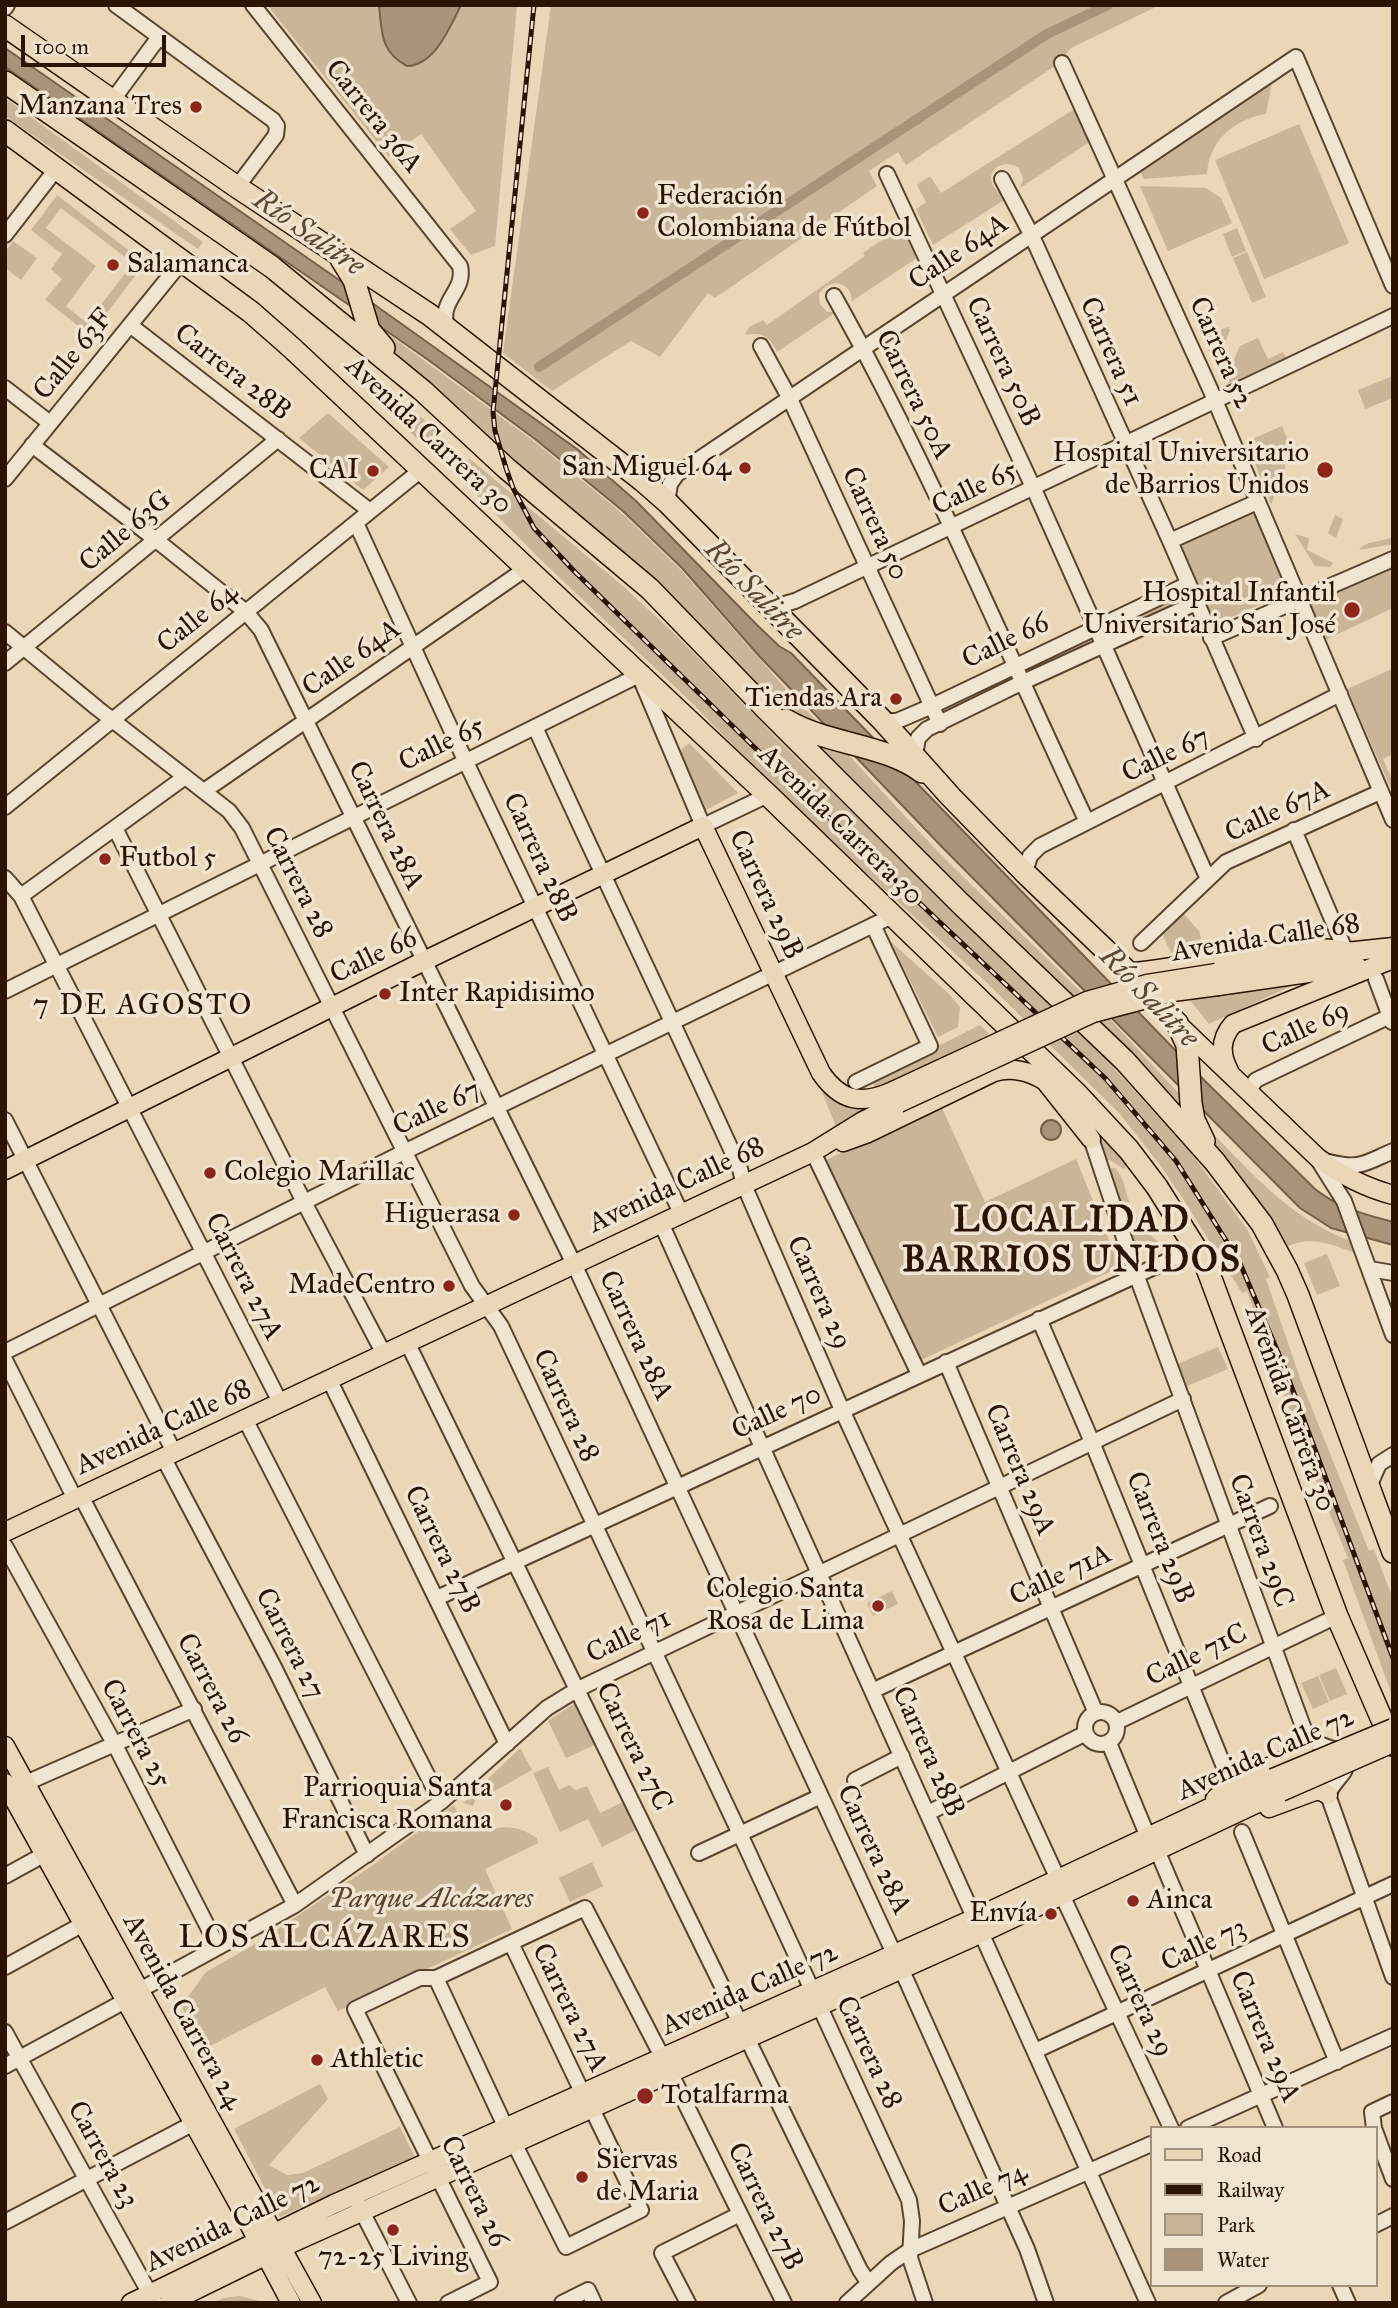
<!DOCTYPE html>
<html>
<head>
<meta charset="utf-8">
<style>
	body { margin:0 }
	#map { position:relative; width:1398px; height:2308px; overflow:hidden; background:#ead7b8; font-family:"IM FELL Great Primer",serif }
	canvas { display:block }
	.frame { position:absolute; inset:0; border:7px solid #2a1300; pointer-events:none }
	.legend { position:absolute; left:1150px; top:2126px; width:228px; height:161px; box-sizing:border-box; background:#f1e5d1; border:2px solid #a1917d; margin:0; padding:9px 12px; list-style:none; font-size:21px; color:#2a1300 }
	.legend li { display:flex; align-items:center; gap:14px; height:35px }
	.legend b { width:35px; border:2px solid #a1917d }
	.scale { position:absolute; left:21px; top:35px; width:145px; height:32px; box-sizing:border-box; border:4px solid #2a1300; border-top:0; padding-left:9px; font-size:21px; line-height:24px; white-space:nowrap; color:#2a1300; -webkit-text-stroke:5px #f1e5d1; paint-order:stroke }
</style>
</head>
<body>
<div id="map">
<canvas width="1398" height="2308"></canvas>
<div class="frame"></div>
<ul class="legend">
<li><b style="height:9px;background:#ead7b8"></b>Road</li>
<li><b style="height:9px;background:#2a1300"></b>Railway</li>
<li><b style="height:19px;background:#c9b699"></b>Park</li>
<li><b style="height:19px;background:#a99479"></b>Water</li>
</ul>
<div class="scale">100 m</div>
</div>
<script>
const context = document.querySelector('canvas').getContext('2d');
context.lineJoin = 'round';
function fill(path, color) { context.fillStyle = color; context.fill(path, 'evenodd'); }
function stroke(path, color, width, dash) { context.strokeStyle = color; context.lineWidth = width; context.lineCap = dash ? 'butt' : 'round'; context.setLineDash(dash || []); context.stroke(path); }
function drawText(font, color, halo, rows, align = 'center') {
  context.font = font + ' "IM FELL Great Primer",serif'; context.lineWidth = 7; context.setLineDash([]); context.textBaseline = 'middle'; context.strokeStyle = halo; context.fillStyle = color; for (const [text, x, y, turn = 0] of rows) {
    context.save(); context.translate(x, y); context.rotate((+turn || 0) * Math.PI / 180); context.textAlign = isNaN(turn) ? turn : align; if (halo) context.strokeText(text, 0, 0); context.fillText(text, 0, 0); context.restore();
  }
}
fill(new Path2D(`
	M267,5H517L495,246L471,255L450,229L476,211L421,134L389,157Z
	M551,5H1160L1071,48L1058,64L906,165L898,152L869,171L877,186L715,298L708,293L660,357L631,341L552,391L503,353Z
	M1272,82L1266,114C1235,119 1209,140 1207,174L1144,179L1139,170Z
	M5,98L203,242L198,249L5,116Z
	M1079,106L1094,139L1020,188L1023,179L1019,168C1003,158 984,170 994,187C997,192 1002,193 1006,199L933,245L916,209L926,202L917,185L930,176L941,193Z
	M1299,124L1349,243L1264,279L1215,160Z
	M1140,186L1206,188L1221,198L1232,223L1168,251Z
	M57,195L145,263L90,335L45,300L62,279L51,269L62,254L31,230ZM61,208L133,263L87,323L66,306L96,266L46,228Z
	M906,223L923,254L852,301C851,281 830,277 819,294L820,304L827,312L838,311L777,352C769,335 762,332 745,335L749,327L763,320L767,325L865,256L863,253Z
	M1237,228L1246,251L1232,257L1223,234Z
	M13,241L37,258L21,280L5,268V252Z
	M1247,252L1266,297L1252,303L1233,258Z
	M373,323L535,442L623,514L681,570L793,697L830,734L790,716L779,707L389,347Z
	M1228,327L1230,330L1215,365L1203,337Z
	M1258,338L1268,359L1283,352L1286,357L1229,384L1226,377L1240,346Z
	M1393,376V398L1365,409L1358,390Z
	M370,377L436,429L439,438L434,446L428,447L421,443L363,383Z
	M328,413L389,467L363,490L299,438Z
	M1282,426L1289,443L1256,458L1248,441Z
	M1284,447L1285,468L1271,505L1254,461Z
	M470,459L623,586L679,638L801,763L1093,1045L1191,1153L1247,1229L1270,1277L1266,1279L1301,1381L1369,1551L1374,1549L1393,1599V1698L1343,1560L1348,1558L1307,1459L1247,1291L1242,1293L1183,1199L1160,1165L1120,1114L986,982L787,801L694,705L539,558L467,485L457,471L460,462Z
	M1254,510L1289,592L1213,625L1178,543Z
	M1335,515L1343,519L1336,538L1328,533Z
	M1295,534L1309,538L1307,550L1333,563L1330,567L1315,566Z
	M1393,537V544L1359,550C1366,540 1382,542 1393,537Z
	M1393,566V608L1325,640L1309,604Z
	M1183,590L1190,600L1113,637L1105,634L1106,627Z
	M1092,636L1096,641L1027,674L1025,667Z
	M1392,669L1393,754L1383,759L1393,782V793L1347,689Z
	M1012,673L1016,678L942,716L939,707Z
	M803,737L844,750L941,855L1083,994L1073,999Z
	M689,743L738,793L704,811L676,754Z
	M1184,914L1199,931L1204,949L1171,953L1162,933Z
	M891,942L948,993L960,1007L958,1027L938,1037Z
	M1302,981L1209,1024L1189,999Z
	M1107,1016L1184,1099L1187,1116L1096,1020Z
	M980,1025L989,1034L875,1090L872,1079Z
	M820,1087C840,1104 850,1110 877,1105L837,1129Z
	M941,1106L985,1202L1076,1159L1120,1267L921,1360L826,1160Z
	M1089,1118L1128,1163L1124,1169L1110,1160H1102Z
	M1206,1127C1255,1175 1288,1218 1355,1243L1360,1255C1336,1246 1311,1234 1287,1247L1203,1129Z
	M1115,1168C1124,1178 1124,1186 1128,1198C1134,1219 1148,1235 1165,1247L1150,1251L1134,1241L1108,1169Z
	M1327,1254L1340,1286L1317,1295L1304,1263Z
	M1218,1347L1228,1369L1187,1386L1177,1364Z
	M892,1591L898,1604L873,1616L867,1603Z
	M1336,1668L1347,1694L1330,1701L1319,1675Z
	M1318,1676L1329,1702L1313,1709L1301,1683Z
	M575,1703L597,1744L566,1758L548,1721Z
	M520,1748L532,1770L482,1798L477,1796L473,1806L463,1803Z
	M548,1767L559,1790L569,1785L575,1790L587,1786L600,1813L625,1801L638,1829L602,1847L588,1819L560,1832L533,1773Z
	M454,1805L458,1814L481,1820L487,1831C505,1824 521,1827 537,1838L538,1843L485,1869L512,1929L338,2011L325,1987L195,2054L182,2005L206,1972L257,1943L373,1865Z
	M592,1862L603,1886L570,1902L559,1878Z
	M320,2084L328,2099L269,2165L287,2175L303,2173L400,2127L415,2157L280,2217L234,2129Z
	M240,2296L267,2303H214L223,2298Z`), '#c9b699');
const water = new Path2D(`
	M379,5H461C450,27 435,65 407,66C380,52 382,32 379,5Z
	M5,48L368,300L577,449L637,502L757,625L779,646L791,653L1205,1081L1315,1189C1339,1208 1363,1214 1393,1222V1245L1331,1228L1300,1208L943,848L760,657L682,568L623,511L535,439L427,359L5,67Z
	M1041 1130a10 10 0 1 1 20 0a10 10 0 1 1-20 0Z`);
fill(water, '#a99479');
stroke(water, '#766049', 2);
stroke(new Path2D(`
	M539,367L1047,34L1108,5`), '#a99479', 10);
const minor = new Path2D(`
	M116,5L273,120L277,126L276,135L237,187
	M253,5L460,266C466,292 438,299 447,328
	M5,8L7,5
	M1062,63L1211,391L1393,820
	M112,101L159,37
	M887,174L1033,487L1208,879
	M1002,179L1031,234L1170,541L1256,739
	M5,235L57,168
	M834,296C929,465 1004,646 1087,822
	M130,325L370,511
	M761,346L790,399L940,724
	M5,388L50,423
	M32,445L155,539L246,612L261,630L574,1264L904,1975L1027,2249L1046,2303
	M5,479L182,261
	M667,502L670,484L677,474L1296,57L1393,286
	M356,523L465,760L681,1213
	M1170,541L1257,502
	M766,603L781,605L795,601L1393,316
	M5,632L97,708L229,811L242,828L472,1286L501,1326L740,1834L909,2200L912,2221L910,2258L925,2303
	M1211,638L1393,559
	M5,663L278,439
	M883,721H897L932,706L1188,584
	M535,727C602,875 673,1021 740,1169L744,1185L842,1410L1058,1879
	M915,755L918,738L927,729L1021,683L1196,603
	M204,791L527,568
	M5,807L421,470
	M115,828L304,1202L384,1354
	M1294,830L1346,952
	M1025,873L1030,856L1040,846L1340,694
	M5,878L21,896L280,1402
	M21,896L185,777
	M1141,943L1226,862L1380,792
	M1376,979L1392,1022
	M5,991L639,675L703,826L768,795
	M856,1082L930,1046L873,925
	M1247,1092L1256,1080L1390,1016
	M5,1120L174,1452
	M1088,1129L1136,1274L1308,1740L1341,1752L1348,1761C1346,1775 1333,1781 1328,1795L1393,1977
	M813,1152L919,1374
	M1329,1162C1360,1170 1365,1163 1393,1151
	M1320,1163L1344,1201L1393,1335
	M661,1223L1148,2303
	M1370,1269L1393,1273
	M1039,1319L1092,1442L1229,1779
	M407,1342L740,2023
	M5,1352L404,1152L892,916
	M5,1360L75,1499
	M946,1362L1096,1713
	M329,1379L507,1744
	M245,1419L441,1802
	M163,1457L275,1669L367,1855
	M1369,1487L1379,1464L1393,1455
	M81,1496L295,1905
	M5,1546L115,1745L218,1947
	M437,1598L1176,1257
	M872,1691L1270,1506
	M1085 1728a16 16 0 1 1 32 0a16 16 0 1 1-32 0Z
	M1117,1722L1337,1616
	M1109,1743L1148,1837
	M855,1780L902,1756
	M26,1783L194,1709
	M928,1813L1086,1733
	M1242,1832L1337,2062
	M1157,1850L1275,2128
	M699,1853L821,1796
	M5,1876L45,1854
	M1062,1895L1171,2128
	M511,1943L583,2094
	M5,1967L83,1924
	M436,1978L506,2128
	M140,1990L295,1905L441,1802L547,1708L578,1689L1183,1399
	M5,2032L155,2303
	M748,2040L860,2270L868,2282
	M1035,2051L1393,1884
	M5,2066L125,2001
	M1188,2128L1393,2036
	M1374,2128L1372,2112L1393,2102
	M1375,2131L1393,2179
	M514,2143L566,2247L641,2210L592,2109
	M354,2196L409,2303
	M5,2222L194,2123
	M1375,2225L1393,2216
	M1340,2285L1348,2303
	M448,2303L490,2282L355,2009L420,1978H436L585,1908L671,2074L784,2303
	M562,2303L588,2290L594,2303
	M688,2303L662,2253L740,2214
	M847,2303L891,2263L910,2250L1151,2144
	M1226,2303L1259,2285`);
const major = new Path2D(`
	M1216,973L1346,952L1393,947
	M1218,986L1357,966
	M1182,1028L1318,1158C1342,1176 1364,1187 1393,1195
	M1229,1071C1220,1054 1220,1039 1233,1024L1388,961
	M843,1142L868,1133L994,1072C1011,1067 1030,1071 1045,1081L1091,1139
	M5,1170L424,961L703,826L821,1073C841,1102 862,1105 893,1091
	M5,1532L813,1152L863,1121L899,1103
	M5,1746L312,2303
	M5,1783L240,2207L291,2303
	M1215,1799L1231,1784L1300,1753L1308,1740
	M1269,1808L1315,1791H1321L1328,1795
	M131,2303L334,2204L975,1918L1273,1778
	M169,2303L281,2248L971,1938L1281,1792`);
const highway = new Path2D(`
	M5,26L237,187L430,315L643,481L667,502L883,721L950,796L1025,873L1119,963L1177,1023L1187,1045L1191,1103L1194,1120L1204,1141
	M5,82L272,267L423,391L506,468L650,589L765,708L961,904L1125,1061L1215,1162L1262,1224L1287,1270L1298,1295L1393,1552
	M5,131L251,312L292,348L768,795L1076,1093L1129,1150L1157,1187L1205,1263L1337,1616L1393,1745
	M341,259L354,280L369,330L384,348
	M786,720C828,745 885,744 922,772
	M1130,974C1199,968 1279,941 1346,952`);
stroke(minor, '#5a442e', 18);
stroke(major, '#2a1300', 21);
stroke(highway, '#2a1300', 24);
stroke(minor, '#f1e5d1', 14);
stroke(major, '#ead7b8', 18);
stroke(highway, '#ead7b8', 21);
const rail = new Path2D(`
	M534,5L493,412L495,431L506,468L513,488L534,528L574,571L752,745L1106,1079L1176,1161L1239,1261L1283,1364L1393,1658`);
stroke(rail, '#2a1300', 5);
stroke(rail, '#f1e5d1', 2.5, [8]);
const majorBridge = new Path2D(`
	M893,1091L1087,1001L1147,984L1216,973
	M899,1103L1093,1013L1173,992L1218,986
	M1273,1778L1393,1728
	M1281,1792L1393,1743`);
stroke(majorBridge, '#2a1300', 21, []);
stroke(majorBridge, '#ead7b8', 18);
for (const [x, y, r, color] of [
	[196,107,7,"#8f2418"],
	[643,213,7,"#8f2418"],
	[113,265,7,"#8f2418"],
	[745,468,7,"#8f2418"],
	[1325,470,9,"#8f2418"],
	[373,471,7,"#8f2418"],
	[1352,610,9,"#8f2418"],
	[896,699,7,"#8f2418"],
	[105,859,7,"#8f2418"],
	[385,994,7,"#8f2418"],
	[210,1173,7,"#8f2418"],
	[514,1215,7,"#8f2418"],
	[449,1286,7,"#8f2418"],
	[878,1606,7,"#8f2418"],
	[506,1805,7,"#8f2418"],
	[1133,1901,7,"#8f2418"],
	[1051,1914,7,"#8f2418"],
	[317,2060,7,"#8f2418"],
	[645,2096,9,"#8f2418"],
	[582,2177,7,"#8f2418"],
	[393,2230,7,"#8f2418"]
]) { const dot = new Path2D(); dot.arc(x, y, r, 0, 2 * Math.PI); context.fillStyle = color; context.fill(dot); stroke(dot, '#f1e5d1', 2.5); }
drawText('28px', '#2a1300', '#f1e5d1', [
	["Manzana Tres",182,107],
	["Federación",657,197,"left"],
	["Colombiana de Fútbol",657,229,"left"],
	["Salamanca",127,265,"left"],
	["Hospital Universitario",1309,454],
	["de Barrios Unidos",1309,486],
	["San Miguel 64",731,468],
	["CAI",359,471],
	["Hospital Infantil",1336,594],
	["Universitario San José",1336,626],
	["Tiendas Ara",882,699],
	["Futbol 5",119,859,"left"],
	["Inter Rapidisimo",399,994,"left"],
	["Colegio Marillac",224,1173,"left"],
	["Higuerasa",500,1215],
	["MadeCentro",435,1286],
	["Colegio Santa",864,1590],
	["Rosa de Lima",864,1622],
	["Parrioquia Santa",492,1789],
	["Francisca Romana",492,1821],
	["Ainca",1147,1901,"left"],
	["Envía",1037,1914],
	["Athletic",331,2060,"left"],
	["Totalfarma",661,2096,"left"],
	["Siervas",596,2161,"left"],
	["de Maria",596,2193,"left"],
	["72-25 Living",393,2258,"center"]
], 'right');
drawText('28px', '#2a1300', '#f1e5d1', [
	["Carrera 36A",373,117,51],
	["Calle 64A",959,253,-34],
	["Carrera 51",1110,352,66],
	["Carrera 52",1220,353,66],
	["Calle 63F",74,355,-51],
	["Carrera 50B",1002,362,65],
	["Carrera 28B",232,373,38],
	["Carrera 50A",913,395,64],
	["Avenida Carrera 30",428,436,43],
	["Calle 65",975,489,-26],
	["Carrera 50",874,524,65],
	["Calle 63G",126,532,-40],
	["Calle 64",198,619,-39],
	["Calle 66",1006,642,-26],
	["Calle 64A",352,659,-35],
	["Calle 65",442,745,-26],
	["Calle 67",1166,756,-26],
	["Calle 67A",1278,812,-25],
	["Carrera 28A",385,826,64],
	["Avenida Carrera 30",840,826,44],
	["Carrera 28B",539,858,65],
	["Carrera 28",297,883,63],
	["Carrera 29B",765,895,65],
	["Avenida Calle 68",1266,939,-9],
	["Calle 66",374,957,-26],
	["Calle 69",1306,1029,-25],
	["Calle 67",437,1109,-26],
	["Avenida Calle 68",677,1186,-25],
	["Carrera 27A",243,1277,63],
	["Carrera 29",818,1293,66],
	["Carrera 28A",635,1336,65],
	["Carrera 28",565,1406,65],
	["Avenida Carrera 30",1289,1409,70],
	["Calle 70",777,1413,-25],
	["Avenida Calle 68",164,1428,-25],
	["Carrera 29A",1019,1470,67],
	["Carrera 29B",1159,1538,68],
	["Carrera 29C",1260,1541,70],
	["Carrera 27B",441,1550,64],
	["Calle 71A",1061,1576,-25],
	["Calle 71",629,1637,-26],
	["Carrera 27",289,1644,63],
	["Calle 71C",1197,1656,-26],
	["Carrera 26",211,1689,62],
	["Carrera 25",135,1734,62],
	["Carrera 27C",633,1747,64],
	["Carrera 28B",927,1752,66],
	["Avenida Calle 72",1266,1755,-24],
	["Carrera 28A",873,1850,65],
	["Calle 73",1204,1946,-25],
	["Avenida Calle 72",750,1990,-24],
	["Carrera 29",1139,2001,65],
	["Carrera 27A",569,2008,64],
	["Avenida Carrera 24",182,2012,61],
	["Carrera 29A",1264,2037,67],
	["Carrera 28",868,2053,65],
	["Carrera 23",102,2155,61],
	["Calle 74",983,2190,-24],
	["Carrera 26",473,2192,64],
	["Carrera 27B",764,2207,64],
	["Avenida Calle 72",233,2224,-26]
]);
drawText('italic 28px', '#5a442e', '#f1e5d1', [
	["Parque Alcázares",431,1900]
]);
drawText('italic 30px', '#5d4730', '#f1e5d1', [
	["Río Salitre",308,234,35],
	["Río Salitre",753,591,46],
	["Río Salitre",1148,998,46]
]);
context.letterSpacing = '2px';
drawText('30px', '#2a1300', '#f1e5d1', [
	["7 DE AGOSTO",143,1007]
]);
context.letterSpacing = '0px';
context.letterSpacing = '2px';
drawText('32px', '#2a1300', '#f1e5d1', [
	["LOS ALCÁZARES",325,1939]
]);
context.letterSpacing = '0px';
context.letterSpacing = '2px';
drawText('bold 35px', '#2a1300', '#f1e5d1', [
	["LOCALIDAD",1072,1222],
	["BARRIOS UNIDOS",1072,1262]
]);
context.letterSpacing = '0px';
</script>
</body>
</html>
